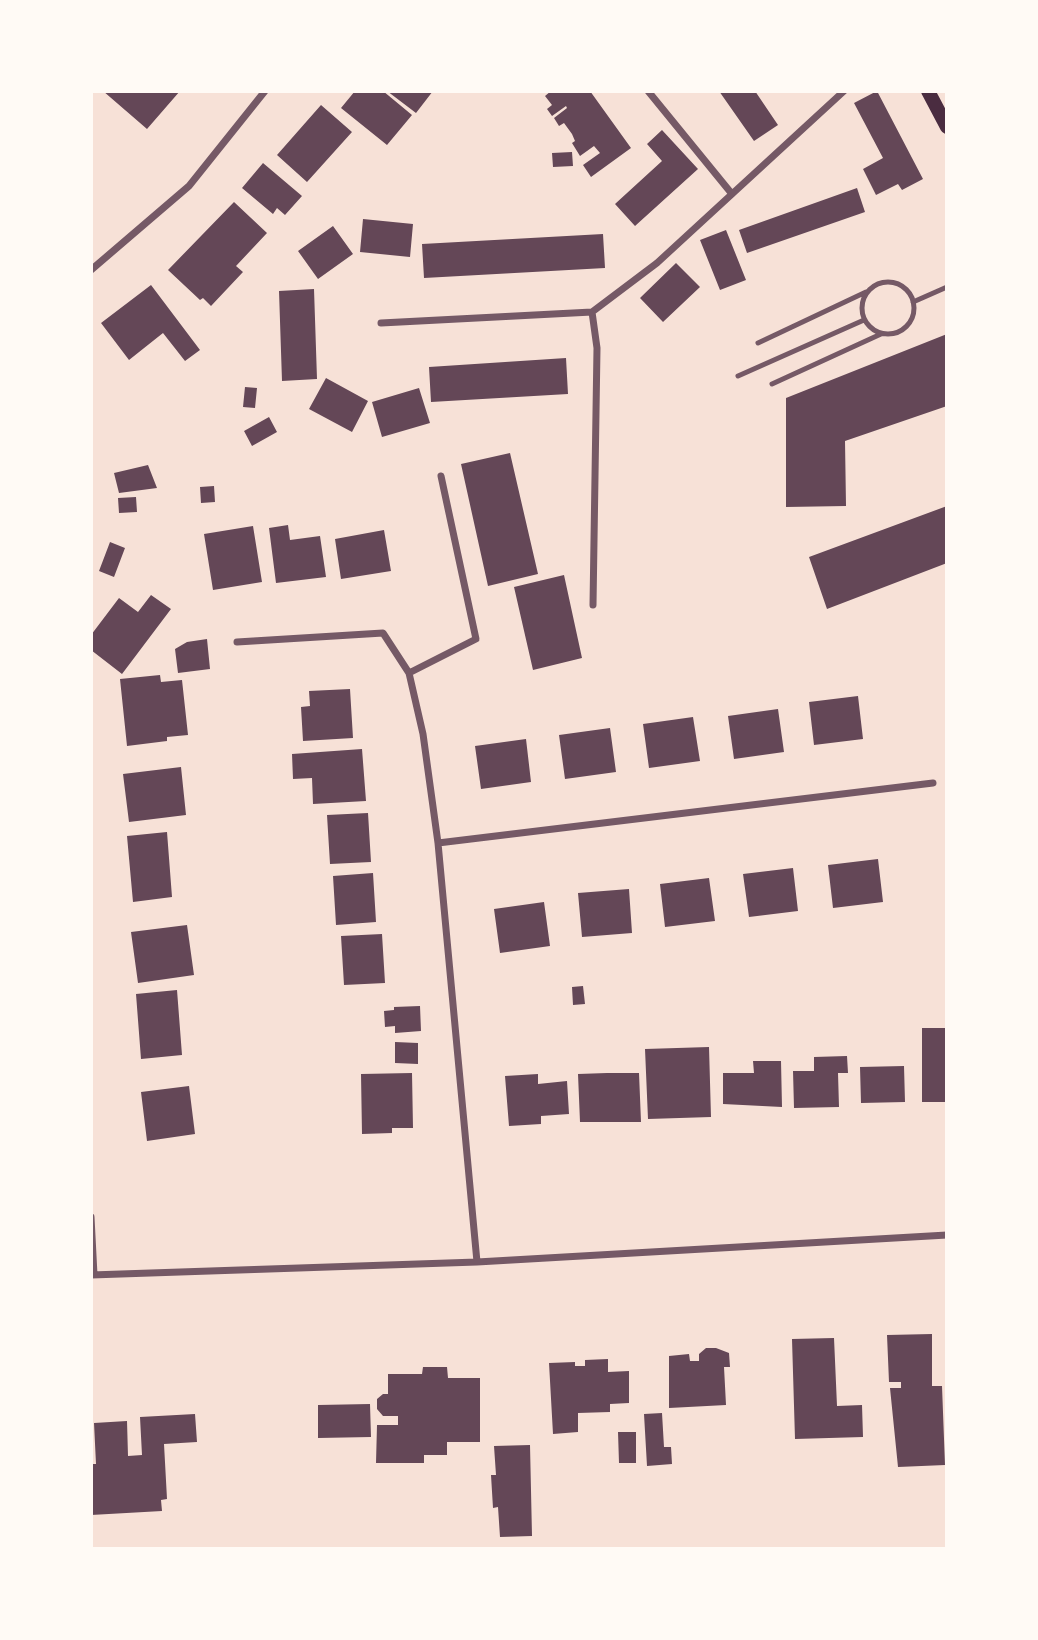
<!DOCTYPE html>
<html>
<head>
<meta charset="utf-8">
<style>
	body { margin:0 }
	#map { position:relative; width:1038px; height:1640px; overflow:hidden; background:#f7e1d7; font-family:Karla,sans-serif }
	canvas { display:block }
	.frame { position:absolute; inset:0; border:93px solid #fffaf5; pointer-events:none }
</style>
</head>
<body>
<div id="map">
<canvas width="1038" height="1640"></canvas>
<div class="frame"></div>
</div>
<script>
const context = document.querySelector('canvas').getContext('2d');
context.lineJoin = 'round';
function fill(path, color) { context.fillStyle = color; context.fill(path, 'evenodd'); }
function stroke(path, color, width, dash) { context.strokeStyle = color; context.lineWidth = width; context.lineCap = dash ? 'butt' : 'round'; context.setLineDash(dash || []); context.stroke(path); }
fill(new Path2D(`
	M103,91H180L147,129Z
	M355,91H383L412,115L387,145L341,108Z
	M387,91H433L416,113Z
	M551,91H590L631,148L591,177L583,165L600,153L594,146L580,156L572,143L575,141L572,134L564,123L559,126L554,118L567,108L566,106L552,116L547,109L552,105L545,96Z
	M719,91H755L778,125L754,141Z
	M877,91L923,179L902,190L898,184L876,195L863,169L883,158L854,103Z
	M321,105L352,132L307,182L277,155Z
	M662,130L698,169L635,226L615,204L662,161L647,144Z
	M572,152L573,166L553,167L552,153Z
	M263,163L302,196L285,215L277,208L273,214L242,188Z
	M857,188L865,212L747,253L739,230Z
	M234,202L267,233L236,266L243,272L211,306L203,298L200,300L168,270Z
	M363,219L413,224L410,257L360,252Z
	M333,226L353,254L318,279L298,251Z
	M726,230L746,280L720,290L700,240Z
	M603,234L605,268L424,278L422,244Z
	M676,263L700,287L663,322L640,298Z
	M151,285L200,350L185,361L163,333L129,360L101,323Z
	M314,289L317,379L282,381L279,291Z
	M947,334V406L845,441L846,506L786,507V398Z
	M566,358L568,394L431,402L429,367Z
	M326,378L368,401L352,432L309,409Z
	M245,387L257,388L255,408L243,407Z
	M419,388L430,423L382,437L372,402Z
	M269,417L277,432L252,446L244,431Z
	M510,453L538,574L488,586L461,464Z
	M148,465L157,488L119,493L114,473Z
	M214,486L215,502L201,503L200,487Z
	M136,497L137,512L119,513L118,498Z
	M947,506V563L827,609L809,557Z
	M288,525L290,540L320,536L326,577L276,583L269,528Z
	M253,526L262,582L213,590L204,534Z
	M384,530L391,571L341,579L335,539Z
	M110,542L125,548L114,577L99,571Z
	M564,575L582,658L533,670L514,587Z
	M151,595L171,609L122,674L91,650V635L119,598L138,612Z
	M207,639L210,669L178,673L175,649L187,642Z
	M160,675L161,682L182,680L188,735L167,737V741L127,746L120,679Z
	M350,689L353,738L303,741L301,707L310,706L309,691Z
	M858,696L863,739L814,745L809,702Z
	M778,709L784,752L734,759L728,716Z
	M693,717L700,761L649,768L643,724Z
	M610,728L616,772L565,779L559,735Z
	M526,739L531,782L481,789L475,746Z
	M362,749L366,801L313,804L312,778L293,779L292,754Z
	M181,767L186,815L129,822L123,774Z
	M368,813L371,862L330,864L327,815Z
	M167,832L172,897L133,902L127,836Z
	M878,859L883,902L833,908L828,865Z
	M793,868L798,911L749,917L743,874Z
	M373,873L376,922L336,925L333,876Z
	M709,878L715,921L665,927L660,884Z
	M629,889L632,933L582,937L578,893Z
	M544,902L550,946L500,953L494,909Z
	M187,925L194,975L138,983L131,932Z
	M382,934L385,983L344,985L341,936Z
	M583,986L585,1004L573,1005L572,987Z
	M177,990L182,1055L141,1059L136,994Z
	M420,1006L421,1031L395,1033V1026L385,1027L384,1011L394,1010V1007Z
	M922,1028H947V1102H922Z
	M395,1042L418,1043V1064L395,1063Z
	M709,1047L711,1117L648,1119L645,1049Z
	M847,1056L848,1073H838L839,1107L794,1108L793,1071H814V1057Z
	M753,1061H781L782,1107L723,1104V1073H754Z
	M904,1066L905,1102L861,1103L860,1067Z
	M412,1073L413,1128H392V1133L362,1134L361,1074Z
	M607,1073H639L641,1122H580L578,1074Z
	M538,1074V1084L567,1081L569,1114L541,1116V1124L509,1126L505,1076Z
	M189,1086L195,1134L147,1141L141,1092Z
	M932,1334V1386H942L945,1465L898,1467L890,1388H901V1382H889L887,1335Z
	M834,1338L837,1406L862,1405L863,1437L795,1439L792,1339Z
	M706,1348H716L729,1353L730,1367H724L726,1405L669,1408V1356L689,1354L690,1361H699V1354Z
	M608,1359V1372L629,1371V1403L610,1404V1412L578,1413V1432L553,1434L549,1363L575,1362V1366H585V1360Z
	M423,1367H447L448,1378H480V1442H447V1455H424V1463H376L377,1425H398V1416H383L377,1409V1399L383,1394H388V1374H422Z
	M370,1404L371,1437L318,1438V1405Z
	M662,1413L664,1447H671L672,1464L647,1466L644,1414Z
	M195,1414L197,1442L164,1444L167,1499L161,1500L162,1511L91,1515V1464H96L94,1423L127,1421L128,1456L142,1455L140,1417Z
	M618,1432H636V1463H619Z
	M530,1445L532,1536L500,1537L498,1507L493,1508L491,1475H496L494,1446Z`), '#644757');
stroke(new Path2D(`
	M862 308a26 26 0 1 1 52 0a26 26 0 1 1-52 0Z
	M913,302L947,287
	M758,343L866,292
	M738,376L864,320
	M772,384L881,334`), '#755966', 5);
stroke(new Path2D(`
	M648,91L732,194
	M91,270L189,186L265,91
	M592,312L597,348L593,605
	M381,323L592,312L657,263L844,91
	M237,642L383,633L409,673L423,734L438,843L477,1262
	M409,673L476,639L441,476
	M438,843L933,783
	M91,1217L94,1275
	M91,1275L477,1262L947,1235`), '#755966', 7);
stroke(new Path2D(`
	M928,91L947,127`), '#4a2c40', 14);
</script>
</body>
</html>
